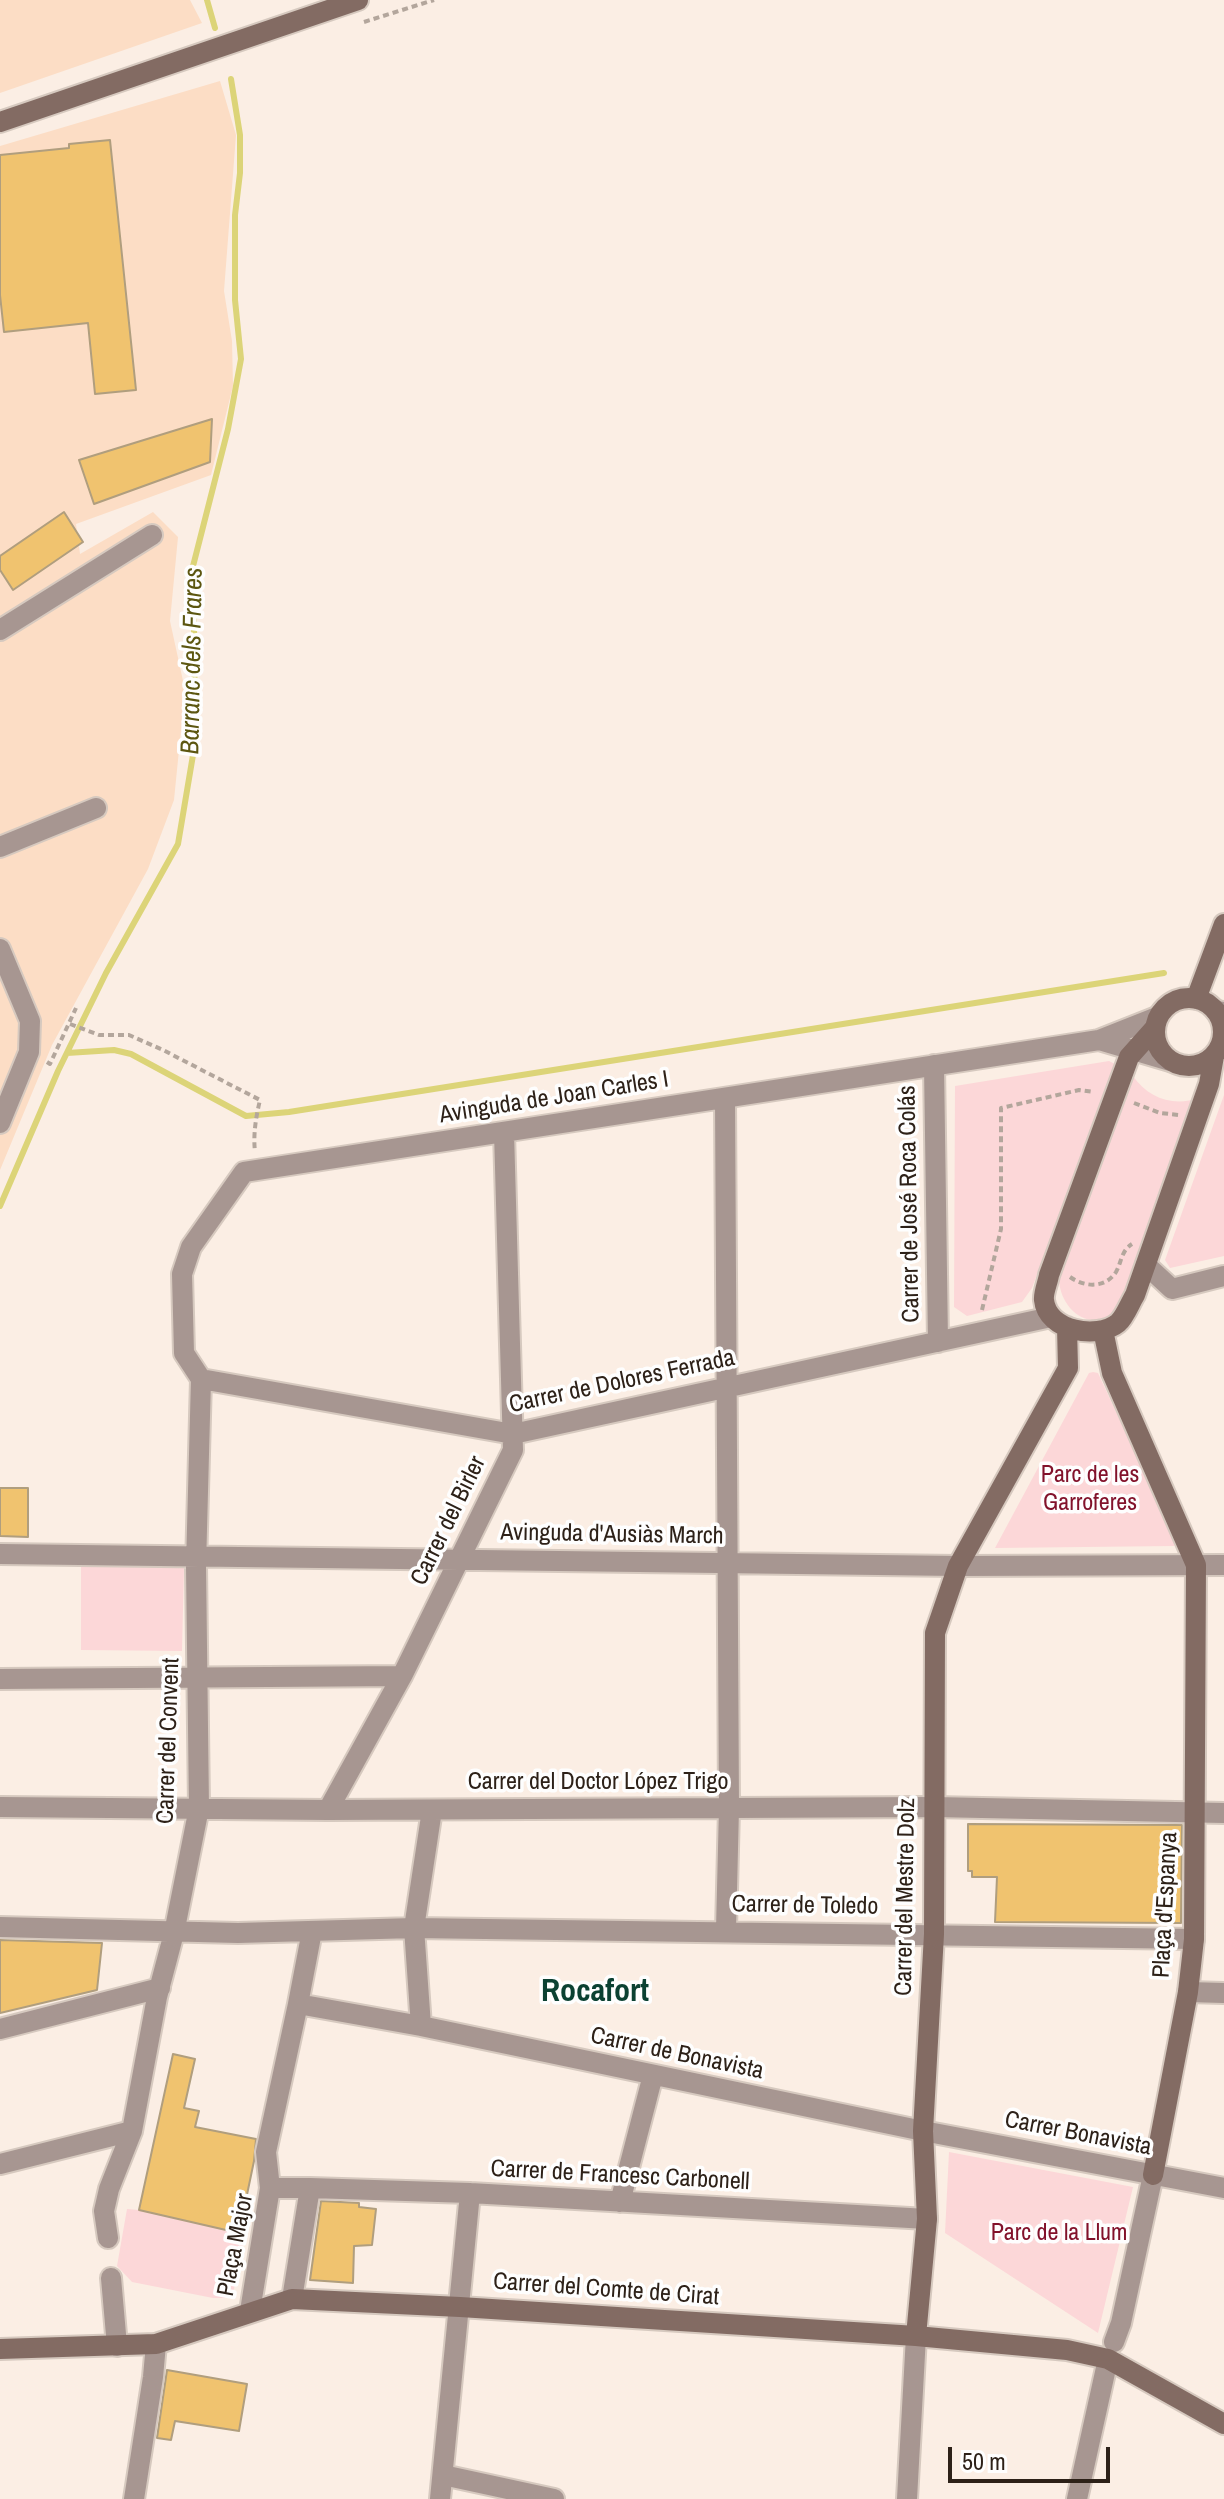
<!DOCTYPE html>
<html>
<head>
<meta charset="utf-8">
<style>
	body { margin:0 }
	#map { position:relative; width:1224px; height:2499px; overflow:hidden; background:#fbeee4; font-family:"Archivo Narrow",sans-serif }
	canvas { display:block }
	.scale { position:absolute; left:948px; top:2447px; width:162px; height:36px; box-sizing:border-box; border:4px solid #2d2118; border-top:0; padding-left:10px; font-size:24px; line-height:28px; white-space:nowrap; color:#2d2118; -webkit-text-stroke:6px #fefefe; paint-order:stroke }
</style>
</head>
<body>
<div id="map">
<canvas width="1224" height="2499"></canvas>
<div class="scale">50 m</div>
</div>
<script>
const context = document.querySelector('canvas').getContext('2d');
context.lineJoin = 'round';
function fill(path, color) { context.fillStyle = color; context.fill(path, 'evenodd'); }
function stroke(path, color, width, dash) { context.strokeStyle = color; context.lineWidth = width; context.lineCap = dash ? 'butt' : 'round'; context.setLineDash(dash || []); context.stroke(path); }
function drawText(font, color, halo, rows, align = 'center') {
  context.font = font + ' "Archivo Narrow",sans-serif'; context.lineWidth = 7; context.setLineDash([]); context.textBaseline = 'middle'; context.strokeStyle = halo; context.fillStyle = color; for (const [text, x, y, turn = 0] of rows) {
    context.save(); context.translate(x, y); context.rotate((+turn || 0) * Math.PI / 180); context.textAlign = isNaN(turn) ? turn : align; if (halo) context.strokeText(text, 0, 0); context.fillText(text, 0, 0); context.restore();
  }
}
fill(new Path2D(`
	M0,0H190L202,23L0,93Z
	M220,81L236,135L224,291L232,341L233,386L211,475L76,524L80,554L153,512L178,537L170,621L185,690L174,800L148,869L52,1045L0,1170V146Z`), '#fcddc5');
fill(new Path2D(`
	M1109,1061L1115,1064L1032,1288L1022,1302L967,1316L954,1307L955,1086Z
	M1133,1076C1148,1098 1173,1107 1199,1098L1126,1297C1121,1304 1116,1313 1109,1317C1082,1329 1061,1305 1059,1281Z
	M1224,1095V1256L1170,1268L1165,1260Z
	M1093,1372L1098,1373L1176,1541L1174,1546L995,1548L1089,1373Z
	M81,1565L184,1567L182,1651L81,1650Z
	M949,2152L1133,2187L1098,2333L945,2233Z
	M127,2209L139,2210L245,2234L234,2289L225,2298H213L132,2282L117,2266Z`), '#fcd7d8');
stroke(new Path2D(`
	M207,0L215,28
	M67,1053L114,1050L131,1054L246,1116L289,1112L1164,973
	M0,1206L58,1071L106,973L178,844L193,755L195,649L191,574L228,429L241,359L235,300V215L240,173V135L231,79`), '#dcd478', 6);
const building = new Path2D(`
	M110,140L136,390L95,394L88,323L4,332L0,295V155L69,148V144Z
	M212,419L210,462L94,504L79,460Z
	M64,512L83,542L13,590L0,570V556Z
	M0,1488H28V1537L0,1536Z
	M968,1824L1182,1825L1181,1923L995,1922L997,1877H972V1871H968Z
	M0,1940L102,1943L97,1990L0,2013Z
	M173,2054L195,2059L184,2108L199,2111L195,2127L256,2139L254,2161L239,2233L139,2210Z
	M321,2201L359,2203V2207L376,2209L372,2245L354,2246L353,2283L310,2280Z
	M167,2370L247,2384L239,2431L175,2421L171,2440L157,2438Z`);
fill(building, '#f0c36f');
stroke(building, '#b09e7e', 2);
const street = new Path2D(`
	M0,630L152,535
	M0,847L96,808
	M0,949L30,1021L29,1052L0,1123
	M1216,1011L1224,1012
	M1099,1040L1170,1061
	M1220,1047L1224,1043
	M934,1065L938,1342
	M725,1098L729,1808L726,1930
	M1146,1265L1172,1289L1224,1276
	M201,1379L184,1353L182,1274L191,1247L244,1172L1099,1040L1157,1017
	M201,1379L513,1434L1051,1317
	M0,1554L958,1566L1224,1565
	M0,1679L402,1676
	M0,1807L328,1810L934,1807L1224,1813
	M328,1810L402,1676L513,1450L504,1132
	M432,1810L414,1928L1194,1939
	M0,1927L238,1933L414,1928L421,2026
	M312,1931L298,2004L421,2026L923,2131L1224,2188
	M1188,1992L1224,1993
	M0,2029L160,1988
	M0,2164L132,2131
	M270,2188L266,2152L298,2004
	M310,2188L470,2193L927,2219
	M620,2202L653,2075
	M108,2238L104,2211L109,2189L132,2131L157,1997L174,1933L199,1808L196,1566L201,1379
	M111,2278L117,2346
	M250,2311L270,2188H310L292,2299
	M1114,2342L1121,2323L1153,2175
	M443,2475L554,2499
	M134,2499L153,2377L156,2344
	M440,2499L470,2193
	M907,2499L916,2336
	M1077,2499L1108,2359`);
const secondary = new Path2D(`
	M0,122L358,0
	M1155 1032a34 34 0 1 1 68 0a34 34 0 1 1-68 0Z
	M1196,999L1224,924
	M1154,1029L1129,1057L1049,1275C1048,1282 1043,1293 1044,1300C1047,1331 1097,1340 1118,1323C1125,1317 1130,1303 1135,1295L1209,1084L1214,1056
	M1103,1330L1112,1373L1196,1565L1194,1939L1188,1992L1153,2175
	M916,2336L927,2219L923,2131L934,1934L935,1633L958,1566L1068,1368L1067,1327
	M0,2349L156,2344L292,2299L460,2307L916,2336L1067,2350L1108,2359L1224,2424`);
stroke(street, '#d6c9bf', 24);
stroke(secondary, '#d6c9bf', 24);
stroke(new Path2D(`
	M364,22L434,0
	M70,1024L99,1035H129L163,1050L260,1100C256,1117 253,1134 255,1152
	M47,1062L50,1064L76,1008
	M1134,1103L1160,1113L1179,1115
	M1070,1277C1084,1287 1105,1289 1116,1272C1122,1261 1121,1251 1132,1244
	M982,1310L1001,1229V1108L1079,1090L1094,1092`), '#b3a69c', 4, [6, 4]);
stroke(street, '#a79691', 20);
stroke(secondary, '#836b63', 20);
drawText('24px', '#2d2118', '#fefefe', [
	["Avinguda de Joan Carles I",554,1098,-9],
	["Carrer de José Roca Colás",910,1204,-91],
	["Carrer de Dolores Ferrada",622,1382,-12],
	["Carrer del Birler",449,1521,-64],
	["Avinguda d'Ausiàs March",612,1535,1],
	["Carrer del Convent",169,1741,-88],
	["Carrer del Doctor López Trigo",598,1783],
	["Carrer del Mestre Dolz",906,1897,-89],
	["Plaça d'Espanya",1166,1905,-87],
	["Carrer de Toledo",805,1906,1],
	["Carrer de Bonavista",677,2054,12],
	["Carrer Bonavista",1078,2134,11],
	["Carrer de Francesc Carbonell",620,2176,3],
	["Plaça Major",236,2245,-79],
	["Carrer del Comte de Cirat",606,2290,4]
]);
drawText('24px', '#82122b', '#fefefe', [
	["Parc de les",1090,1476],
	["Garroferes",1090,1504],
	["Parc de la Llum",1059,2234]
]);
drawText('italic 26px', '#5c5610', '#fefefe', [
	["Barranc dels Frares",193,661,-89]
]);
drawText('bold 32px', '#0b4132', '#fefefe', [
	["Rocafort",595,1992]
]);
</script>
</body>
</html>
